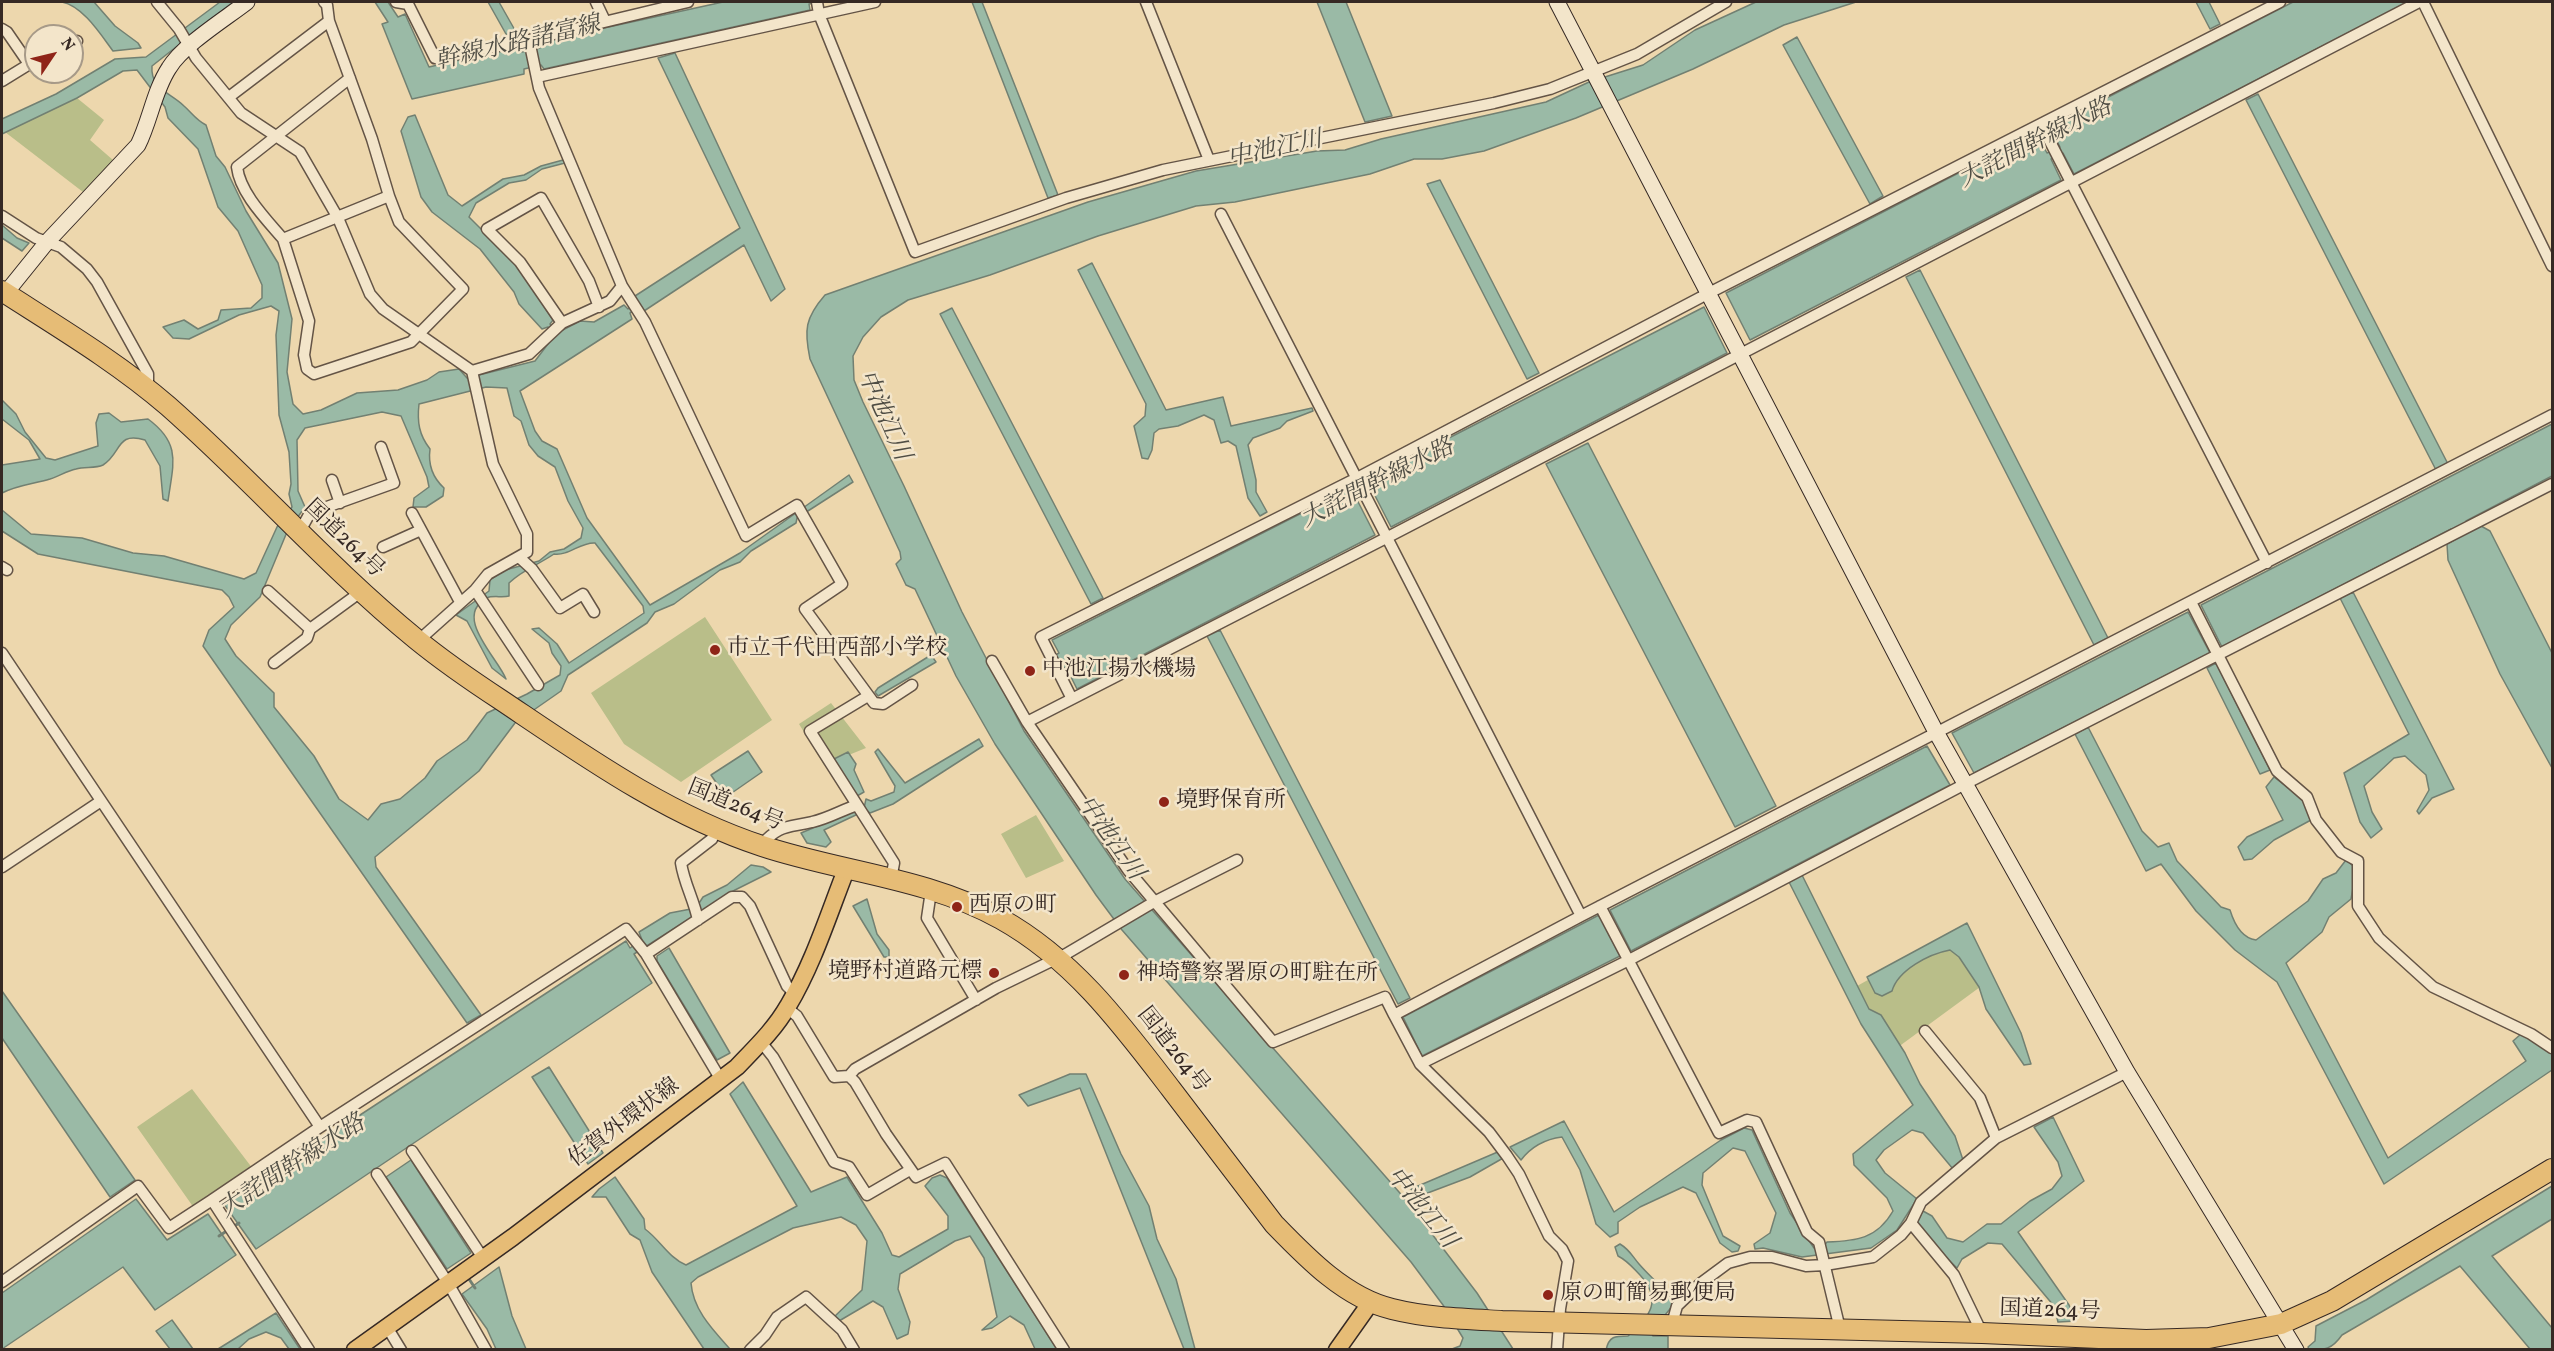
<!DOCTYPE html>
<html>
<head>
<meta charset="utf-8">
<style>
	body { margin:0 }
	#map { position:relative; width:2554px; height:1351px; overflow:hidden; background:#edd7ad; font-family:Vollkorn,serif }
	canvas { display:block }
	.frame { position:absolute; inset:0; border:3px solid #362924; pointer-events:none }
	.north { position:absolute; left:24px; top:24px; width:60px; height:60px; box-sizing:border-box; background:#f3e5ca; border:2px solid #a79a88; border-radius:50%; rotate:55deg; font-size:16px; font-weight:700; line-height:24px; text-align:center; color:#362924 }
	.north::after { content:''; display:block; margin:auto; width:21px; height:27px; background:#8f2418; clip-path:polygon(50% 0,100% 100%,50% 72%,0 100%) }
</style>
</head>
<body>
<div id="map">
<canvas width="2554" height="1351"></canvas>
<div class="frame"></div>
<div class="north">N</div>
</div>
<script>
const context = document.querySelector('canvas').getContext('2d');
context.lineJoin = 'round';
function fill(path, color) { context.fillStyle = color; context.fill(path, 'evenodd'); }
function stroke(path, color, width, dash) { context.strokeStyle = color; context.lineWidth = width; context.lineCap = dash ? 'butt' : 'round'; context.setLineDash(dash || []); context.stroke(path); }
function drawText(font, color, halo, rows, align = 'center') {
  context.font = font + ' Vollkorn,"Noto Serif JP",serif'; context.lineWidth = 5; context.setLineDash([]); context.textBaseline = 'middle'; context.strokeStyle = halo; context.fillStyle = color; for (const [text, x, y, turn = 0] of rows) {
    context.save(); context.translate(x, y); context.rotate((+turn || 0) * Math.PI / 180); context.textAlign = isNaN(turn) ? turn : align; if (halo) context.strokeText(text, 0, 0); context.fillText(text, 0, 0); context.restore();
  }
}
fill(new Path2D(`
	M77,98L104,120L90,140L113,160L83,192L5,132Z
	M705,617L772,720L681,782L624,744L591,693Z
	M831,703L866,748L824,765L799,724Z
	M1036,815L1064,861L1026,878L1001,834Z
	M1964,926L1991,979L1890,1053L1850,990Z
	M192,1089L253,1169L194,1208L137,1127Z`), '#b9be89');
const water = new Path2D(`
	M62,2H94L115,26L138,43L141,48L113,51C101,35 83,6 62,2Z
	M220,2H233L152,66C150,89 171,93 184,106C192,113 196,120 206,125L216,156L225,167L246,211L278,263L292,319L287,372L293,404L303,414L321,410L357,393L398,390L427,380L439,372L459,369L467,378L535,361L554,336L548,327L542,329L519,304L514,292L480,249L432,212L421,197L401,131L408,117L415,115L448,195L462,206L503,179L524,175L541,166L563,160L565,163L542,169L526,180L509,183L476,203L469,217L517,265L553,320L550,324L557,333L580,321L594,322L624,305L628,309L638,302L635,296L740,228L658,58L675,53L785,289L771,301L744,245L644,311L641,306L630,313L632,319L520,391L535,431L542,441L557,449L587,518L650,605L740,553L849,475L853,482L797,518L796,523L751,551L740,562L720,570L674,604L655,612L647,623L568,675L561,691L515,723L479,771L375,857L376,867L481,1015L467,1023L203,646L209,630L234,607L229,597L222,590L38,554L2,531V510L31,534L82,538L133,553L164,556L244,579L256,573L277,527L292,507L289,494L291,484L289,452L279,415L276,335L279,311L271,306L239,315L189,339L173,338L163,327L184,320L198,329L218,320L221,310L251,308L262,298V285L238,231L218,207L198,149L168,118L165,107L137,70L123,71L77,98L2,134V119L56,94L115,59L146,57ZM486,387L507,388L514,416L521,421L529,445L538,456L555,467L568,501L583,528L581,538L564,549L550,552L539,561L505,570L490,580L489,591L456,615L467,621L492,668L506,679C498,658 452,616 487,598C492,595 503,598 509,596V583C522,570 538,565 554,554C569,556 580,542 595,543L643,606L644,613L569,663L557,644L539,628L532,629L549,643L552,653L561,666L560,675L527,694L487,713L467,740L437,761L425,778L400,799L381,804L368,820L339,799L314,756L274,707V693L236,656L225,639L231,625L260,597L287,532L305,507L298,491L297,440L305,428L382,412L401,416L427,477L429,487L414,498L413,507H426L443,496L444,488C432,477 428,464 430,449C419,435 417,422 419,404Z
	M375,2H388L398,17L405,14L429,67L520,46L522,52L540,48V42L723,2H820L809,4L810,10L544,69L541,65L524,69V74L412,99L382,24L388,22Z
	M488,2H499L516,32L512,35L506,34Z
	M972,2H982L1058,195L1048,198Z
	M1317,2H1346L1392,116L1365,122Z
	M1756,2H1856L1784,25L1693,69L1576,118L1484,151L1442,159H1414L1370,174L1235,202L1196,206L1098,236L990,275L908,300L881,317L863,337L853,356L854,380L863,402L904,486L962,612L1024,731L1125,879L1406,1200L1477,1293L1513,1349H1452L1460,1346L1463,1338L1443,1305L1411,1262L1122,930L1096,895L995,744L956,676L915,589L906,585L896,564L901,559L900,552L810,359C804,330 805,318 825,295L1088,202L1196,171L1317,151L1345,150L1381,139L1546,102L1589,82L1643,65L1695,30Z
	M2196,2H2209L2220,24L2210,29Z
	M2293,2H2408L2074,174L2063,153L2051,159L2061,180L1750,340L1726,293L2036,133L2047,153L2060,147L2050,127Z
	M1797,37L1883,196L1870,204L1783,45Z
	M2258,94L2448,464L2436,470L2246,100Z
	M1440,180L1539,373L1527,379L1427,184Z
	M2,225L17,238L29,243L22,251L2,238Z
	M1092,263L1166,410L1223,397L1231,426L1312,408L1313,411L1287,421L1280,428L1253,438L1248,445L1256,480V492L1267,512L1260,516L1248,498L1236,446L1228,441L1221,443L1214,420L1204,415L1178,426L1159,429L1154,433L1152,450L1148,459L1142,458L1134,426L1145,416L1146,404L1078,270Z
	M1920,270L2108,638L2094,645L1906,277Z
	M1704,307L1727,353L1391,527L1367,480Z
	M952,308L1103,598L1091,604L940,314Z
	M2,400L16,414L25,432L46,458L55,460L98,446L96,423L99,414L109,413L121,422L148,419C182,444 173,464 168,501L163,499L160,466L145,440C116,431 122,453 103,465C95,469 84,466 76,469C67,471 59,476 50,479C33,484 17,485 2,493V465L40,459L29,440L2,419Z
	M2552,424V476L2466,521L2471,531L2481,526L2490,531L2552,653V768L2500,674L2448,560L2447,544L2456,539L2451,529L2222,647L2201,605Z
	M1588,443L1776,806L1735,827L1546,464Z
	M1351,488L1375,535L1077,689L1066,667L1060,669L1054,656L1059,653L1052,640Z
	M2353,592L2454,789L2432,798L2419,814L2417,811L2429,790L2426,775L2405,756L2394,758L2364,786L2372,812L2382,829L2371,838L2360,822L2344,773L2409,734L2340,598Z
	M2188,612L2210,653L1974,773L1952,733Z
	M1220,630L1410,998L1398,1004L1207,636Z
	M931,655L936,662L878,696L875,692L878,688Z
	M2216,663L2270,770L2260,774L2207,668Z
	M2088,727L2142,831L2158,847L2169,843L2177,861L2221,907L2230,910C2234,923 2241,938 2256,940L2308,901L2323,879L2336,873L2346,860L2353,866L2355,877L2351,899L2329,917L2322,932L2286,963L2388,1158L2526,1061L2513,1041L2521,1034L2534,1040L2552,1054V1070L2384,1184L2277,982L2235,950L2196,911L2161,864L2146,871L2075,734Z
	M979,739L983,746L893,804L870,813L864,808L866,799L871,801L894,792L895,786L875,752L878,749L905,783Z
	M1927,746L1950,785L1631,951L1610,910Z
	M748,751L762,772L726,797L711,775Z
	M848,752L856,764L854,770L864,792L857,796L834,759Z
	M2274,777L2303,799L2311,820L2274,840L2252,859L2244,860L2238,847L2247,837L2283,820L2266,787Z
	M856,810L858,814L824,830L831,842L826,847L807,843L801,833Z
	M751,865L763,867L771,872L735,890L634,954L652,983L256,1249L224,1204L626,941L630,948L642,940L639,932L670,913L696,908L703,897L727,885Z
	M1802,875L1869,1009L1881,1015L1905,1053L1920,1084L1955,1136L1963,1160L1960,1165L1953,1169L1923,1133L1912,1130L1884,1150L1876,1160L1885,1173L1917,1199L1897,1230L1871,1248L1802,1257L1763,1248L1755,1249L1754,1244L1770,1233L1776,1213L1745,1151L1733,1148L1703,1173L1702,1185L1723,1236L1740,1246L1738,1251L1732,1252L1720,1243L1696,1193L1683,1187L1640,1207L1618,1222V1233L1610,1237L1596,1224L1580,1170L1562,1137C1546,1139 1531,1147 1521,1160L1510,1147L1564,1121L1614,1212L1721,1140L1744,1128L1752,1130L1790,1213L1814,1248L1823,1247L1827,1242C1856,1241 1877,1239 1893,1211L1887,1198L1854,1165L1853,1154L1913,1105L1861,1024L1789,882Z
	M867,899L877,934L889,950V957H884L853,906Z
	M1599,915L1620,956L1422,1056L1403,1017Z
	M1967,923L2021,1033L2031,1064L2024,1065L1986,1009L1979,987L1959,957L1950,950C1929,954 1898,970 1892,991L1882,996L1875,993L1867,977Z
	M669,948L730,1053L717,1060L657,961V956Z
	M2,991L135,1180L110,1197L2,1038Z
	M549,1067L603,1153L588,1164L532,1077Z
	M1070,1074H1086L1121,1154L1149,1206L1157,1239L1176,1279L1195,1349H1184L1080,1088L1028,1106L1019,1095Z
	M743,1082L811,1192L847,1177L882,1233L892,1255L899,1257L948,1229V1216L925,1186L932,1178L940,1175L947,1178L1057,1349H1035L1024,1325L1010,1316L992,1328L982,1330L997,1317L984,1258L970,1236L955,1241L900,1274L898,1289L910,1322L908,1334L897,1339L883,1307L873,1301L839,1321L834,1317L862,1290L867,1241L856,1225L841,1217L793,1228L698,1277L691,1283C693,1310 713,1330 730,1349H704L652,1272L640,1240L630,1234L606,1197H592L599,1189L615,1177L644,1219L645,1229C660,1240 669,1258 686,1265L797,1206L730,1094Z
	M2053,1117L2084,1181L2018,1232L2069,1305L2076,1321L2058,1322L2054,1306L2002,1244L1988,1243L1962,1259L1957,1268L1926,1238L1917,1222L1923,1211L1932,1216L1947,1238L1963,1242L1987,1224H2001L2030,1201L2052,1189L2062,1176L2058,1162L2034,1127Z
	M1500,1151L1505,1157L1470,1177L1417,1197L1411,1189Z
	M411,1160L471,1253L447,1269L386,1177Z
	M2552,1186V1219L2492,1256L2552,1328V1349H2530L2460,1266L2342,1335C2332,1349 2326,1350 2309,1349L2308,1347L2315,1341L2316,1326L2366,1300Z
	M136,1199L167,1240L208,1214L236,1255L155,1310L123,1267L2,1349V1293Z
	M1620,1244C1630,1250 1632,1256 1639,1264C1652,1279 1663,1286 1674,1304L1652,1331L1653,1336H1668V1349L1606,1350C1609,1336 1615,1336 1628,1336C1650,1317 1663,1300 1640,1275C1633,1268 1628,1261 1618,1256L1615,1247Z
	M499,1267L512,1316L526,1349H496L487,1329L462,1294Z
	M276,1313L300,1349H289L281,1338L266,1332L249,1339L238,1349H218Z
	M172,1320L193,1349H170L156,1331Z`);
fill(water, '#9abaa6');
stroke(water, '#728072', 1.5);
stroke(new Path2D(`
	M219,1236L239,1223
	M467,1276L475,1288`), '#728072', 3);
const street = new Path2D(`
	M157,2L179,29L196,58L241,113L300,152L338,218L370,294L383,309L472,371L493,464L527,534V552L488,574L475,590L418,641
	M324,2L327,5L329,21L372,139L389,196L283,239L309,321L304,355L307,369L314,374L411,342L463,289L399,222L389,196
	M396,2L408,4L435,58L529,40
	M596,2L605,21
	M688,2L529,40L539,88L622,286L645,322L746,536L797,505L842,584L805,609L874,703L883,704L912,685
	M817,2L819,14L915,252L1066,198L1163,170L1494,103L1550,89L1637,54L1726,2
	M1146,2L1209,160
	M2423,2L2552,266
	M2,29L7,32L29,64
	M72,43L77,41
	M537,77L875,2
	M2,81L36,60
	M229,97L329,21
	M2041,124L2267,563
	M1221,214L1581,916
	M2,216L36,238L61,247L87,269L97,282L148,374V390
	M283,239C266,219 240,193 237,167L350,78
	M562,323L520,262L487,229L541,198L589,281L599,307
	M472,371L529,354L562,323L610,301L622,286
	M332,480L340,503
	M412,513L460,602
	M300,531L310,513L394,483L381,447
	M383,547L421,530
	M520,558L532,569L560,608L583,594L594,612
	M2,567L7,570
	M475,590L538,685
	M268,591L310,629
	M2191,602L2277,771L2307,797L2316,820L2341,852L2358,861V906L2379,938L2433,987L2531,1034L2552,1048
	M2,653L320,1127
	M992,661L1027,722L1128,870L1273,1042L1385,997L1394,1015L1581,916L2552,415
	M274,663L307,638L310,629L362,591
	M868,696L810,731L894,863L891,879
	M1072,699L1041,637L1357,478L1709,293L2280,2
	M1027,722L1388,537L2419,2
	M760,846C780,824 786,828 812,822C827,819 842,810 857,805
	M2,867L101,801
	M931,891L927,918L976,1000
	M1600,906L1719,1133L1747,1120L1756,1122L1807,1232L1819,1242L1840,1329
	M698,920C694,900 684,883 681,863L712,839L717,829
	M646,954L732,897H742L750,906L787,986L794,993
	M787,1008L797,1016L834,1077L849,1076L855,1069L996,988L1066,954L1154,902L1237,860
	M1394,1015L1420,1064L1489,1132L1507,1156L1519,1174L1549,1236L1562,1249L1568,1261L1560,1309L1557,1350
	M1925,1031L1980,1098L1996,1138
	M761,1042L773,1057L834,1162L849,1167L867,1195L910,1170
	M1420,1064L1629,960L1965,784L2552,484
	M849,1076L855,1082L886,1134L916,1177L945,1163L1064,1350
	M412,1151L483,1258
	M377,1174L448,1283L486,1350
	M212,1200L320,1127L626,929L646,954L721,1080
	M1911,1223L1954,1275L1982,1333
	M2,1282L138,1186L169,1228L212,1200L309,1350
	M1672,1324L1677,1306L1701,1283L1728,1263L1750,1257H1772L1806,1266L1825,1265L1873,1257L1901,1235L1911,1223L1921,1202L1996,1138L2127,1072
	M387,1327L401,1350
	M750,1350L765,1335L777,1317L806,1297L842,1330L854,1350`);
const secondary = new Path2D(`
	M1557,2L1936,732L2127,1072L2296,1350
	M5,294L47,242L138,145C150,121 154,91 169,68C183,45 225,19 247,2`);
const primary = new Path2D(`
	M355,1350L513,1237L737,1067C755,1048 775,1029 788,1006C813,964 828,916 846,870
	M1337,1350L1371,1302`);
const highway = new Path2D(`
	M2,291C58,327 117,362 168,406C253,481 328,567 416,639C443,661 472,681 501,700C583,755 667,815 762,846C840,872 928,878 1001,919C1073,959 1122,1025 1171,1089C1205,1134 1240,1179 1274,1224C1306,1257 1345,1298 1392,1309C1428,1318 1465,1319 1502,1321L1982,1333L2146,1340L2209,1338L2281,1324L2332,1301L2552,1169`);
stroke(street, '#645446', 13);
stroke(secondary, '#362924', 17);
stroke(primary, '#362924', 19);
stroke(highway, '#362924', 22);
stroke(street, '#f3e5ca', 10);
stroke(secondary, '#f3e5ca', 15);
stroke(primary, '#e6bc76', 16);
stroke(highway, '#e6bc76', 20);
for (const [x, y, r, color] of [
	[715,650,6,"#8f2418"],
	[1030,671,6,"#8f2418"],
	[1164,802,6,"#8f2418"],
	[957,907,6,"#8f2418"],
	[994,973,6,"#8f2418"],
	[1124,975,6,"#8f2418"],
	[1548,1295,6,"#8f2418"]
]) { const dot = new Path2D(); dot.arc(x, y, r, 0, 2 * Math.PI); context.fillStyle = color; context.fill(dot); stroke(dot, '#f3e5ca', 2); }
drawText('22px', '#362924', '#f3e5ca', [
	["国道264号",343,540,44],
	["国道264号",735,807,22],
	["国道264号",1172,1051,52],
	["佐賀外環状線",625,1124,-37],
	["国道264号",2050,1312,2]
]);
drawText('22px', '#362924', '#f3e5ca', [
	["市立千代田西部小学校",727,650],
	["中池江揚水機場",1042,671],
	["境野保育所",1176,802],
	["西原の町",969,907],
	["境野村道路元標",982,973,"right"],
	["神埼警察署原の町駐在所",1136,975],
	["原の町簡易郵便局",1560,1295]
], 'left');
drawText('italic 24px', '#4f4d44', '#f3e5ca', [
	["幹線水路諸富線",518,45,-13],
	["大詫間幹線水路",2036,145,-27],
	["中池江川",1275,151,-12],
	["中池江川",882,416,66],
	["大詫間幹線水路",1378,485,-27],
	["中池江川",1109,839,55],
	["大詫間幹線水路",293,1168,-33],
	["中池江川",1420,1209,51]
]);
</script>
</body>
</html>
